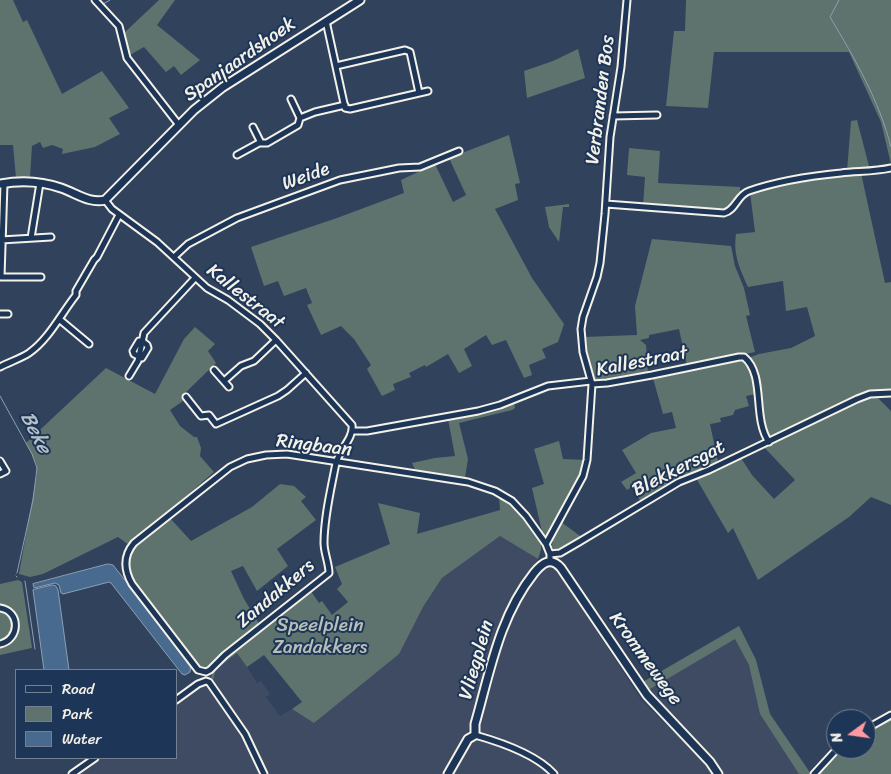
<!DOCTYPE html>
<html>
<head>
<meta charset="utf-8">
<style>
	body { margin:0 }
	#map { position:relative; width:891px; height:774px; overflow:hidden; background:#31425d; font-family:Sriracha,sans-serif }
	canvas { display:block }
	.legend { position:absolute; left:15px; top:669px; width:162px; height:90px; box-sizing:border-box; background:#1d3557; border:1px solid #738091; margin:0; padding:6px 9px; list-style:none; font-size:15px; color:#f4f1e8 }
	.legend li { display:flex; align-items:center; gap:10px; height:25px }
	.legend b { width:25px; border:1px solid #738091 }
	.north { position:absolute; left:826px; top:709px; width:50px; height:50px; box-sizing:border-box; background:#1d3557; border:1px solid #738091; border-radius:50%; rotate:256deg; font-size:14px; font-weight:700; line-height:20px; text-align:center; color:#f4f1e8 }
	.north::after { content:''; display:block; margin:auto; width:18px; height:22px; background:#ff9aa2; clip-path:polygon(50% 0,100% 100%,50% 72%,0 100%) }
</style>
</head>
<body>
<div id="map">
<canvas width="891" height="774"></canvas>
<ul class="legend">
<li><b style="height:6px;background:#1d3557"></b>Road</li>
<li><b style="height:14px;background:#5e736e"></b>Park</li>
<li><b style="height:14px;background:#476a8e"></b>Water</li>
</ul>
<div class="north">N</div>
</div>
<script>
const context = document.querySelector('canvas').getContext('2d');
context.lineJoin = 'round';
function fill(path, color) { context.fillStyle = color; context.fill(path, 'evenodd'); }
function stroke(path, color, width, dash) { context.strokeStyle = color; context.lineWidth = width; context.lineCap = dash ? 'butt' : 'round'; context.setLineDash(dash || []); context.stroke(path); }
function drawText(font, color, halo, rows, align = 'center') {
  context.font = font + ' Sriracha,sans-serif'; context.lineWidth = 4; context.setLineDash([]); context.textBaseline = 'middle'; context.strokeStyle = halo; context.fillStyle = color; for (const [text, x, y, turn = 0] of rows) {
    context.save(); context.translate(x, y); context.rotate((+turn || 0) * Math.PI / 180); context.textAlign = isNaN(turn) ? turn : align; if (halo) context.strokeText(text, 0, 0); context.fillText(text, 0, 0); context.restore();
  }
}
fill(new Path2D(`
	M500,536L538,559L523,580L504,614L472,720L467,733L444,774H268L244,725L213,680L216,669L238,652L257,683L261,681L270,694L266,697L280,716L292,709L315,723L423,607L442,578Z
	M550,565L554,567L557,570L642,701L703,760L711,774H453L473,739L487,703L502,646L511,619L522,598L541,570Z
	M739,626L756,660L770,714L811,774H722L717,766L678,727L641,683Z
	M203,683L209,684L238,726L254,758L260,774H80L101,758H176V702Z`), '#3f4b62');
fill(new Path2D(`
	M0,0H13L23,22L27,20L62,94L102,71L129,108L109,118L120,134L95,147L62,154L63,149L52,145L43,148L40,142L32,146L30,177L16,178L13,145H0Z
	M159,0H175L157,25L200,60L181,75L174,66L166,72L144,47L128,56L127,53L124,33Z
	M686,0H891V164L881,122L849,52H714L708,108L666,106L674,31H685Z
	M578,49L585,78L527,98L524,71L553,61Z
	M857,120L870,170L847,171L851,121Z
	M509,135L520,183L515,184L518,200L495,209L532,278L564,324L558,342L542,349L546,358L529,365L532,375L524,378L506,340L492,345L486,335L464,349L472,366L459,373L448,354L426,367L425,365L409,373L411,377L393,384L395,390L382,396L367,369L371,365L354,339L341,326L321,335L307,305L312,303L306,288L284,296L278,281L264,286L251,247L337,218L404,193L401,180L435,164L453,202L466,195L449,158Z
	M629,148L660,151L658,183L740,187V191H745L728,211L643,206L645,177L627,175Z
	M861,173L885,283L891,282V390L869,392L856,396L770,438L765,432L755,369L750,360L751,357L759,354L791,348L815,336L807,307L786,311L783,281L748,287L746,283C739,267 733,253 736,234L755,232L750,192C787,183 823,175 861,173Z
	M569,204V207H563L559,242L549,227L545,207Z
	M652,239L731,246L735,266L744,288L750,315L746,316L755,352L687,366L679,329L649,335V338L640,340L646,345L648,374L601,381L595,379L586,351L584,337L637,335L635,306Z
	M195,327L215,344L208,351L216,363L183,395L186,399L170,410L180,426L194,437H197L201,448L200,456L214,472L129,545L118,537L43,574L30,577L19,574L37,473L36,463L26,443L106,368L155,394L184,339Z
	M735,359H742C753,368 754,381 756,394L746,396L749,406L735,410L733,415L720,418L721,422L710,424L718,462L675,480L641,502L632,487L627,490L621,482L636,473L622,450L651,433L676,428L672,412L663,414L653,378Z
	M876,396L891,411V505L871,497L849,517L758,580L733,528L728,533L696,478L741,458L752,475L774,499L795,480L763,446L856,401Z
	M514,402L515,408L512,410L459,423L468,459L465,478L415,470L412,463L435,458L455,456L448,419Z
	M559,441L563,459L586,460L582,476L549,535L546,537L543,536L532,488L544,484L534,449Z
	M280,484L294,486L306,497L301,501L316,520L277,549L288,566L257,591L243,566L231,571L244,599L260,625L212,663L207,670H203L135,582C115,551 147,535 169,517L191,541L252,507Z
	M499,495C513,504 538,527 541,543C542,548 540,554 538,559L500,536L442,578L423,607L399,654L314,723L292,709L302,702L264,655L247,667L237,653L216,669L213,680L211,677L217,664L310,590L319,603L322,601L332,615L348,602L337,589L342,584L335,567L390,544L378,503L420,513L417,534L500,510Z
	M561,522L583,538L558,553L554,550L552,546L553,539Z
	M18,580L22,582L32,648L0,655V584Z
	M739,626L756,660L770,714L811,774H799L760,714L749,665L735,639L650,689L646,690L641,683Z
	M891,717V774H817L841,749H866V732Z`), '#5e736e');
const water = new Path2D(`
	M108,564L113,565L191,664L190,672L185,675L182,674L111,583L109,582L63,594L61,593L59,585L55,583L34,588L33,584Z
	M53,585L56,586L58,590L69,670H44L33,590Z`);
fill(water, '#476a8e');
stroke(water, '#8ca0b2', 1);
stroke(new Path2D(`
	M99,0L103,4L110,0
	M839,0L830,17C855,59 879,100 891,147
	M0,396L32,454L37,468L33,500L17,573
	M16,576L17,577
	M25,581L35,649`), '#8ca0b2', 1);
const street = new Path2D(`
	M95,0L119,26L127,58L179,125
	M326,21L345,108L350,109L428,91
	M336,66L405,50L410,52L419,93
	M291,99L300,118
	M613,116L657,115
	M253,127L261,143
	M237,155L259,143H267L298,125L300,118L315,112L345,105
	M4,183L1,277H41
	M105,200L112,209L157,242L207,288L228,300L260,324L276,340L352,425C354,438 339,450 336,463C331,489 324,517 324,543C324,553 329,563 329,573L225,655L210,670L206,672L198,670L132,584C124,570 123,556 134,543L230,467L247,459L266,455L287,454L468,482L495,491L512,501L526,516L546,544L550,554V561
	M606,204L724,213C736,210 737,195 749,191C778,181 810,176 841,173C857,171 874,172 891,168
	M31,238L40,183
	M1,240L51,237
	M174,257L188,244L237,218L340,180L399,168L420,167L459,151
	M0,314H8
	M59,319L89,344
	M139,341H142L147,345L148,348L142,358L134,354L133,351Z
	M0,367C9,362 20,359 29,353C49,339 61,314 76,295V291L94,260L97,257L119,215
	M214,370L229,387
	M129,376L138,361L144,333L195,278
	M224,381L241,366L254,361L276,340
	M592,384L607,383L652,375L739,357H744C766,375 752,418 769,442
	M186,397L201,416L209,415L216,424L278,396L287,390L306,373
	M353,431H367L478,411L500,405L548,386L591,381
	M0,461L6,471L0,474
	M546,544L583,476L587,460L592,384L583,352L581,329L583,317L597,277L600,263L605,214L610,137L621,67L627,0
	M550,554L560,553L579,542L679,482L709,470L857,399L870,394L891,393
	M0,608C21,611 20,640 0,644
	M176,700L198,684L206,681L209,682L245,734L264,774
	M866,729L891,715
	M475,735C500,742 536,754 554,774
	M72,774L95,758
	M814,774L837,749`);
const secondary = new Path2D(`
	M0,184C21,180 41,181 61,188C76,193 90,204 105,200L194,110L223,87L360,0
	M448,774L468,739L475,735V724C490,672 499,617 534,573C542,563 551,556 561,568L647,695L710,762L718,774`);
stroke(street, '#f4f1e8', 9);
stroke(secondary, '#f4f1e8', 11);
stroke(street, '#1d3557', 5);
stroke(secondary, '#1d3557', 7);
drawText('19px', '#f4f1e8', '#1d3557', [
	["Spanjaardshoek",240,60,-35],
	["Verbranden Bos",601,100,-83],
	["Weide",306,177,-20],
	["Kallestraat",245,297,38],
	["Kallestraat",642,362,-11],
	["Ringbaan",314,446,7],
	["Blekkersgat",679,469,-27],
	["Zandakkers",276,594,-40],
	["Krommewege",645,659,54],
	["Vliegplein",477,660,-74]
]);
drawText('19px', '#b8bfb7', '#1d3557', [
	["Speelplein",320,626],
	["Zandakkers",320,648]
]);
drawText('italic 20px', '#b7c2c8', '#1d3557', [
	["Beke",35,433,63]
]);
</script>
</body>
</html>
